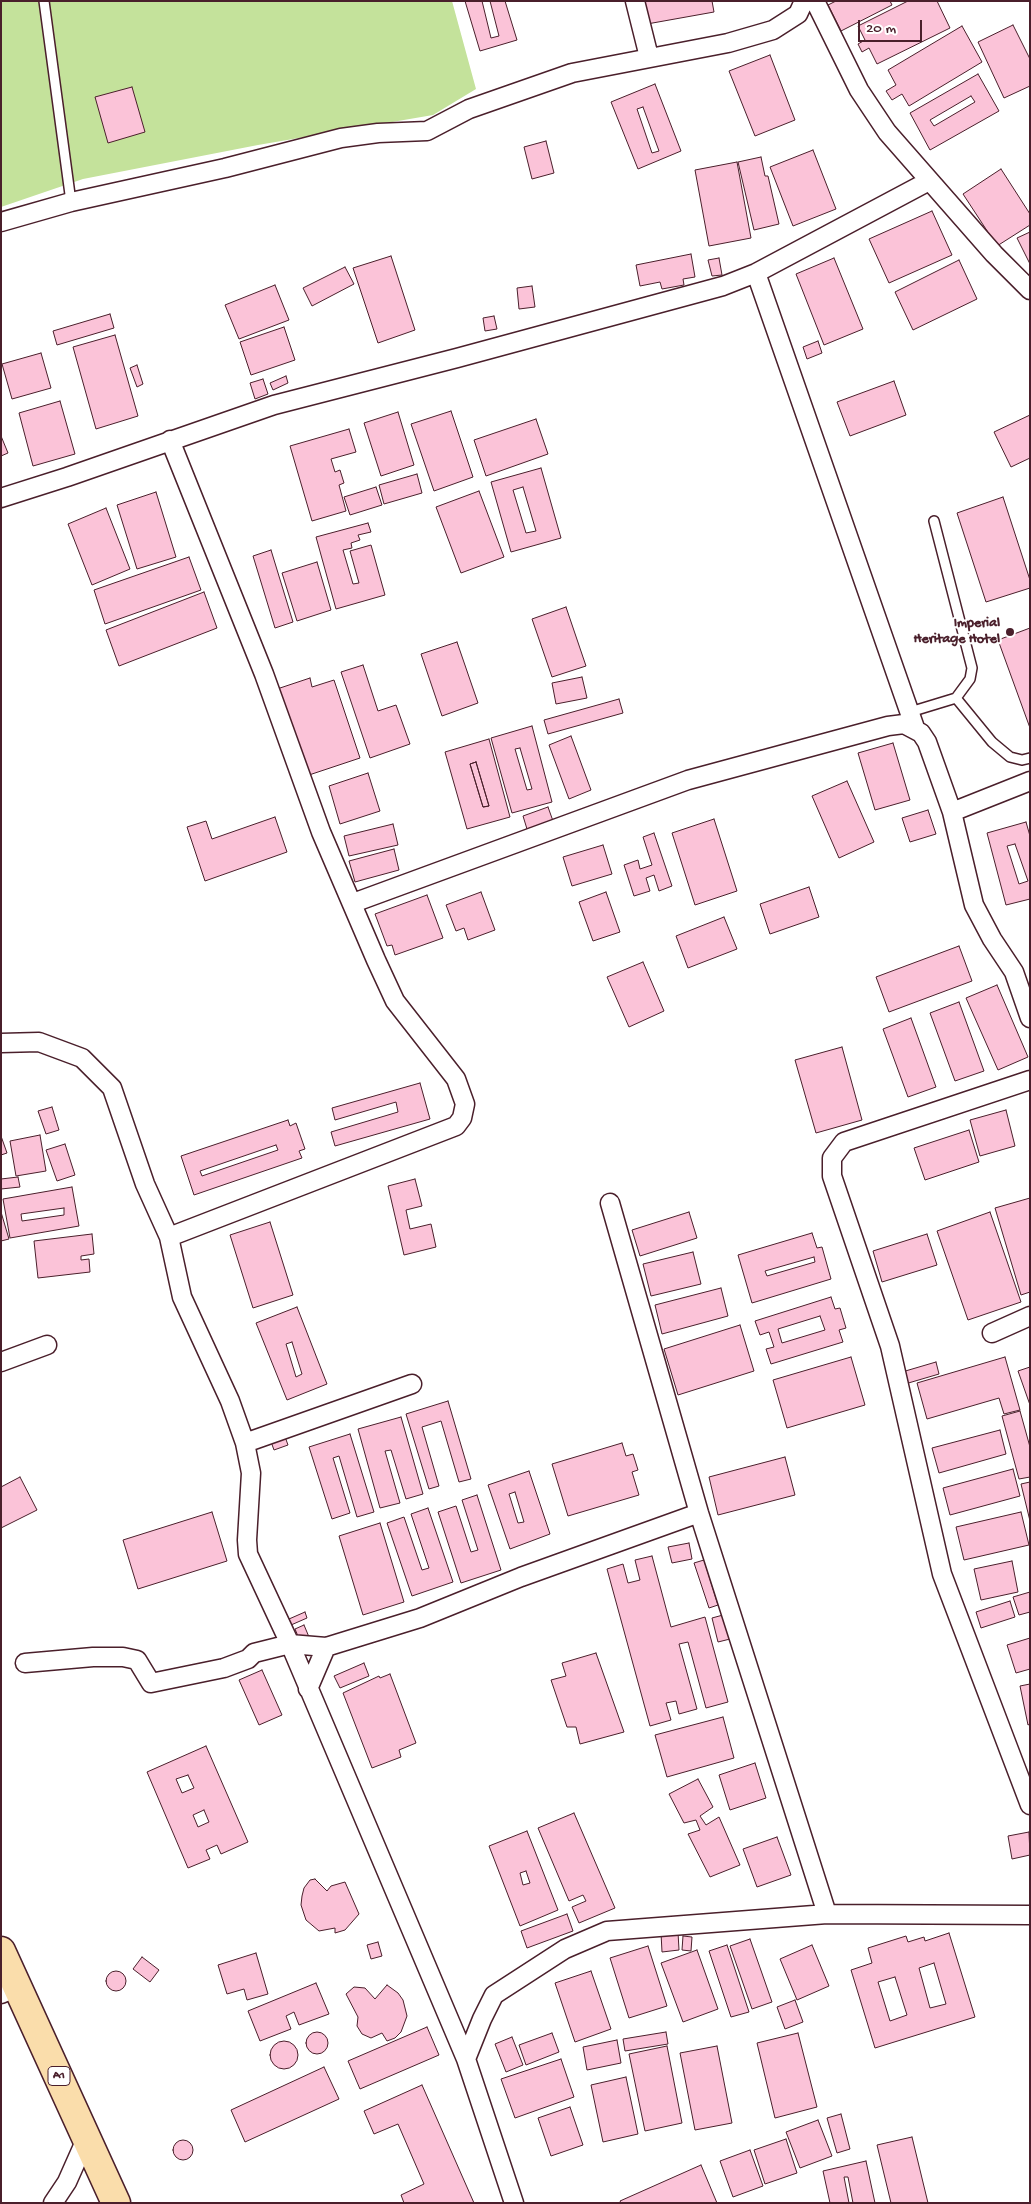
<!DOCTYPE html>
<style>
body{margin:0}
#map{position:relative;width:1031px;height:2204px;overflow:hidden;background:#fff;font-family:"Gochi Hand",sans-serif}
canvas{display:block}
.frame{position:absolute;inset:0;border:2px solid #4a1f2b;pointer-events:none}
.scale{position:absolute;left:858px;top:20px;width:64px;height:22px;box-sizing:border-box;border:2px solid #4a1f2b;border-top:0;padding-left:6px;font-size:15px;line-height:18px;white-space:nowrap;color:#4a1f2b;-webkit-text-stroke:4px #fff;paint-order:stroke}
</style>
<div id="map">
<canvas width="1031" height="2204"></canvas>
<div class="frame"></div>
<div class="scale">20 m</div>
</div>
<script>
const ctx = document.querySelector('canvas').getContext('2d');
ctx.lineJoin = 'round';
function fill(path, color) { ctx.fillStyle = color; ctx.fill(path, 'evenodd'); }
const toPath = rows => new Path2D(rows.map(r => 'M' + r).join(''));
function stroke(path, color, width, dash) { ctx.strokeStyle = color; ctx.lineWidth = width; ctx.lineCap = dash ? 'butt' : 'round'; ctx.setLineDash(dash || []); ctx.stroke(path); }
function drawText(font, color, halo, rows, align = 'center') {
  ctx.font = font + ' "Gochi Hand",sans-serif'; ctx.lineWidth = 4; ctx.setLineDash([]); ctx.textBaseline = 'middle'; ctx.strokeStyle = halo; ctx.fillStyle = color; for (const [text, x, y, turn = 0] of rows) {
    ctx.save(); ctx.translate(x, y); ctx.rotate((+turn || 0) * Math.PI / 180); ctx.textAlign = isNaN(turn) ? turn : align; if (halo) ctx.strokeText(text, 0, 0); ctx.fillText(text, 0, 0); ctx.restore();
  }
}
fill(toPath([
 [1,1,452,1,476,89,433,115,258,145,83,179,1,207]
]), '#c4e29b');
const building = toPath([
 [465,1,482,1,491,38,499,36,490,1,505,1,517,40,480,51,465,1],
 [643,1,712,1,714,12,647,24,643,1],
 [836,1,890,1,892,5,841,31,828,5,836,1],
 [908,1,937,1,950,28,877,64,869,48,862,52,858,44,865,40,858,26,908,1],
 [1013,25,1030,59,1030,86,1004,98,978,42,1013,25],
 [962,26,982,62,909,106,902,94,892,100,886,91,896,85,888,70,962,26],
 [770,55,795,120,755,136,729,71,770,55],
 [978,74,999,111,930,150,910,113,978,74],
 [971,96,975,102,934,126,930,120,971,96],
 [655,84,681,151,638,169,611,102,655,84],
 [643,107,659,151,652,153,637,109,643,107],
 [132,87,145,132,108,143,95,97,132,87],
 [546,141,554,173,532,179,524,147,546,141],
 [813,150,836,209,793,226,770,167,813,150],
 [761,157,765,176,768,176,779,224,754,230,738,162,761,157],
 [737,162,751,238,709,246,695,170,737,162],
 [1001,169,1030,214,1030,225,997,246,963,194,1001,169],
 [932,211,952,255,889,283,869,239,932,211],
 [1030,232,1030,264,1017,238,1030,232],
 [691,254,695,277,683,279,684,285,662,289,660,282,640,286,636,265,691,254],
 [391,256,415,330,378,343,353,268,391,256],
 [719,258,722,275,712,276,708,260,719,258],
 [834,258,863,329,824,345,796,274,834,258],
 [959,260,977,299,913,330,895,292,959,260],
 [345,267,354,284,312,306,303,288,345,267],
 [275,285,289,320,239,339,225,305,275,285],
 [532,286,535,307,519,309,517,288,532,286],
 [110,314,114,328,57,345,53,331,110,314],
 [494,316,497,329,485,331,483,318,494,316],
 [284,327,295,360,251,375,240,342,284,327],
 [115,335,138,416,96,429,73,347,115,335],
 [818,341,822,353,807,359,803,347,818,341],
 [41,353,51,388,12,399,2,364,41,353],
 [137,365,143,384,137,387,130,368,137,365],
 [286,376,288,383,273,390,270,383,286,376],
 [263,379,268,394,255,399,250,383,263,379],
 [894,381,906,415,850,436,837,402,894,381],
 [60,401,75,454,33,466,19,413,60,401],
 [451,411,473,477,434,491,411,424,451,411],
 [398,412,414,465,381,476,364,423,398,412],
 [1030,415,1030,458,1011,467,994,432,1030,415],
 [536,419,548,454,486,476,474,440,536,419],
 [349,429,356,452,331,459,335,472,340,470,344,483,339,485,346,511,312,521,290,446,349,429],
 [1,436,8,453,1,456,1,436],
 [541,468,561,538,511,552,491,482,541,468],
 [523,487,536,531,526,533,513,490,523,487],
 [417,474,422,493,384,504,379,485,417,474],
 [376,487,382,505,350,515,344,497,376,487],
 [479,491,504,557,461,573,436,507,479,491],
 [156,492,176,557,137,569,117,505,156,492],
 [1003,497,1030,580,1030,588,986,602,957,513,1003,497],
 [106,508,130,569,92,585,68,524,106,508],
 [368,523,371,532,358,535,360,540,351,543,352,548,343,550,353,584,359,583,350,551,371,545,385,595,336,609,316,537,368,523],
 [271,550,293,622,275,628,253,556,271,550],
 [189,557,201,590,105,624,94,590,189,557],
 [317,562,331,610,297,621,282,573,317,562],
 [204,592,217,628,119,666,106,630,204,592],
 [566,607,586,666,552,677,532,619,566,607],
 [1030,628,1030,728,998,640,1030,628],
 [457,642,478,703,442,716,421,654,457,642],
 [363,665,378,711,396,705,410,744,370,758,341,672,363,665],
 [582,677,587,698,556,704,552,683,582,677],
 [310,678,312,687,334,680,360,758,306,776,277,689,310,678],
 [619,699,623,713,548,734,544,720,619,699],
 [532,726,552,802,512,813,491,738,532,726],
 [520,748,532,789,527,790,515,749,520,748],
 [571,736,591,790,569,799,549,745,571,736],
 [489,739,510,817,467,829,445,752,489,739],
 [476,762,489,806,483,807,470,764,476,762],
 [893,743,910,800,875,810,858,753,893,743],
 [476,762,489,806,483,807,470,764,476,762],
 [368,773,380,811,340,824,329,786,368,773],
 [847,781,874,842,839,858,812,796,847,781],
 [548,807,553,821,527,829,523,816,548,807],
 [928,810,936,834,910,842,902,818,928,810],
 [275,817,287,852,205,881,187,827,206,821,212,839,275,817],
 [714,819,737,891,695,905,672,833,714,819],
 [1026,822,1030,836,1030,899,1006,905,987,833,1026,822],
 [1015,844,1028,881,1019,884,1007,846,1015,844],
 [393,824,398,845,349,856,344,836,393,824],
 [654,833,672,886,659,891,654,875,646,878,650,891,634,896,624,865,638,860,640,869,652,865,643,837,654,833],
 [603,845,612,874,572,886,563,857,603,845],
 [394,849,399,870,355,882,349,861,394,849],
 [809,887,819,917,770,934,760,904,809,887],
 [481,892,495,930,468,940,464,928,456,931,446,905,481,892],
 [606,892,620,932,593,941,579,902,606,892],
 [427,895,443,938,395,955,392,945,387,946,375,914,427,895],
 [724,917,737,949,688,968,676,936,724,917],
 [959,946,972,981,889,1012,876,977,959,946],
 [643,962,664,1011,629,1027,607,977,643,962],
 [997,985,1028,1057,998,1070,966,998,997,985],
 [959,1002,984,1071,955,1081,930,1013,959,1002],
 [911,1018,936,1087,908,1097,883,1029,911,1018],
 [842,1047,862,1120,816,1133,795,1060,842,1047],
 [420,1083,430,1119,335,1146,331,1132,398,1112,396,1102,335,1120,332,1108,420,1083],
 [52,1107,59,1130,46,1134,38,1111,52,1107],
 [1006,1110,1015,1146,980,1156,970,1120,1006,1110],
 [288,1120,290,1126,296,1123,305,1149,299,1151,302,1158,194,1195,181,1156,288,1120],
 [276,1145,278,1150,202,1176,200,1171,276,1145],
 [969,1130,979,1162,925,1180,914,1148,969,1130],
 [40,1135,46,1171,16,1176,10,1141,40,1135],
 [1,1136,7,1153,1,1155,1,1136],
 [65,1144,75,1175,57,1181,46,1150,65,1144],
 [18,1177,20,1187,1,1189,1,1179,18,1177],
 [415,1179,422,1206,406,1210,410,1229,431,1224,436,1247,404,1255,388,1186,415,1179],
 [72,1187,79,1226,10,1238,3,1199,72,1187],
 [64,1208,64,1215,22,1221,21,1214,64,1208],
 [1030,1198,1030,1292,1021,1295,995,1208,1030,1198],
 [1,1212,9,1239,1,1241,1,1212],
 [689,1212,697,1238,640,1256,632,1230,689,1212],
 [990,1212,1021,1302,968,1320,937,1231,990,1212],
 [270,1222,293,1295,253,1308,230,1235,270,1222],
 [812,1233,817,1248,822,1247,831,1279,752,1303,738,1255,812,1233],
 [814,1257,815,1262,767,1276,765,1271,814,1257],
 [92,1234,94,1254,81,1256,81,1260,89,1259,90,1272,38,1278,34,1241,92,1234],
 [927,1234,937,1265,882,1282,873,1251,927,1234],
 [693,1252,701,1284,651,1296,643,1264,693,1252],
 [721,1288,728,1316,662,1334,655,1305,721,1288],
 [831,1297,835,1309,840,1308,846,1328,839,1330,843,1342,771,1364,766,1349,774,1347,769,1332,760,1335,755,1321,831,1297],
 [820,1316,825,1330,782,1343,778,1329,820,1316],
 [297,1307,327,1384,287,1400,256,1323,297,1307],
 [292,1342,302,1374,296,1377,286,1344,292,1342],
 [740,1325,754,1371,678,1395,664,1349,740,1325],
 [851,1357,865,1405,787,1428,773,1380,851,1357],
 [1005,1357,1020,1410,1004,1414,999,1398,927,1419,917,1383,1005,1357],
 [936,1362,939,1374,905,1384,902,1372,936,1362],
 [1030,1367,1030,1405,1018,1371,1030,1367],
 [448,1401,471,1479,459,1482,441,1421,422,1427,439,1486,429,1489,406,1414,448,1401],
 [1020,1411,1030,1447,1030,1477,1019,1479,1002,1416,1020,1411],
 [401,1417,423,1494,406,1499,391,1450,385,1451,400,1503,380,1508,358,1429,401,1417],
 [1000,1430,1006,1454,939,1473,932,1448,1000,1430],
 [284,1434,288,1445,274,1450,270,1439,284,1434],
 [350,1434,374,1512,357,1517,339,1456,333,1458,350,1513,332,1519,309,1447,350,1434],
 [622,1443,626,1456,633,1454,638,1470,632,1472,639,1495,568,1516,552,1464,622,1443],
 [785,1457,795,1495,718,1515,709,1477,785,1457],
 [1013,1469,1020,1496,950,1515,943,1488,1013,1469],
 [529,1471,550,1534,510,1549,488,1485,529,1471],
 [515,1492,524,1522,518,1523,509,1494,515,1492],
 [20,1477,37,1510,1,1528,1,1487,20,1477],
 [1030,1482,1030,1521,1021,1484,1030,1482],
 [477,1495,501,1570,461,1583,438,1512,456,1506,471,1552,478,1550,462,1500,477,1495],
 [428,1508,453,1582,412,1596,387,1523,404,1517,422,1570,429,1568,411,1514,428,1508],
 [212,1512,227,1561,138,1589,123,1540,212,1512],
 [1021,1512,1029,1545,964,1560,956,1527,1021,1512],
 [380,1523,404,1602,363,1615,339,1536,380,1523],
 [689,1543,692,1559,672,1563,668,1547,689,1543],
 [652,1556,671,1627,705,1617,728,1702,706,1708,688,1642,679,1644,697,1709,679,1714,676,1701,666,1703,671,1720,650,1726,607,1569,623,1564,628,1583,640,1580,635,1560,652,1556],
 [704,1560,718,1605,709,1608,694,1563,704,1560],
 [1012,1561,1018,1592,981,1600,974,1569,1012,1561],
 [1030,1592,1030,1612,1019,1615,1013,1597,1030,1592],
 [1010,1601,1015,1617,981,1628,976,1612,1010,1601],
 [305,1612,307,1618,291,1625,289,1619,305,1612],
 [723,1615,730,1639,718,1642,712,1618,723,1615],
 [304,1625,309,1637,300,1641,295,1629,304,1625],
 [1030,1638,1030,1669,1016,1673,1007,1645,1030,1638],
 [596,1653,624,1732,580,1744,576,1727,567,1727,551,1680,566,1676,562,1663,596,1653],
 [364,1663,369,1676,340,1688,334,1676,364,1663],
 [262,1670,282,1715,259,1725,239,1680,262,1670],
 [390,1674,416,1743,399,1750,401,1757,372,1768,343,1693,379,1676,380,1678,390,1674],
 [1030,1684,1030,1724,1028,1725,1020,1686,1030,1684],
 [723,1717,734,1758,667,1777,655,1735,723,1717],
 [206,1746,248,1842,221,1854,217,1845,206,1850,210,1859,188,1868,147,1772,206,1746],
 [188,1775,194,1788,182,1793,176,1779,188,1775],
 [204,1810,209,1822,198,1827,193,1815,204,1810],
 [755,1763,766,1798,730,1810,719,1775,755,1763],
 [698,1779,713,1807,700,1816,706,1825,719,1817,740,1865,710,1877,688,1834,700,1830,696,1820,684,1823,669,1794,698,1779],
 [574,1813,615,1908,579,1923,572,1907,586,1901,583,1895,569,1901,538,1828,574,1813],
 [527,1831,558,1910,520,1926,489,1846,527,1831],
 [526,1871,530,1883,523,1885,520,1873,526,1871],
 [1029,1832,1030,1855,1012,1859,1008,1836,1029,1832],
 [777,1837,791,1875,757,1887,743,1849,777,1837],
 [315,1879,327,1891,331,1886,345,1882,359,1914,345,1930,335,1933,335,1928,319,1931,306,1920,301,1905,302,1896,304,1888,310,1880,315,1879],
 [567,1914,573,1931,527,1948,521,1931,567,1914],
 [678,1932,679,1950,662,1952,661,1933,678,1932],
 [949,1933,975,2017,875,2048,851,1970,872,1963,868,1948,906,1936,908,1942,924,1937,925,1941,949,1933],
 [934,1963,946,2004,930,2008,919,1968,934,1963],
 [895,1977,907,2015,890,2021,878,1982,895,1977],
 [683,1936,692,1937,691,1951,682,1950,683,1936],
 [750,1939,772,2002,752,2009,730,1946,750,1939],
 [378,1942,382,1956,371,1959,367,1945,378,1942],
 [727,1945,749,2012,731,2017,709,1951,727,1945],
 [812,1945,829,1986,797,2000,780,1959,812,1945],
 [648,1946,667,2006,629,2018,610,1958,648,1946],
 [697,1950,718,2009,683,2022,661,1963,697,1950],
 [256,1953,268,1994,247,2000,244,1989,227,1994,218,1965,256,1953],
 [142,1957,159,1970,150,1982,133,1969,142,1957],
 [591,1971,611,2029,575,2042,555,1983,591,1971],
 '106 1981a10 10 0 1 1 20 0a10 10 0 1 1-20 0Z',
 [316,1983,329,2014,299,2025,294,2012,286,2016,291,2029,260,2041,248,2011,316,1983],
 [387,1985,398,1993,403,2000,407,2016,401,2032,395,2038,387,2041,382,2033,371,2038,362,2034,357,2026,358,2017,346,1994,354,1987,365,1988,375,1999,387,1985],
 [795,2000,803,2022,785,2029,777,2007,795,2000],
 [427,2027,439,2055,360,2089,348,2061,427,2027],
 '306 2043a11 11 0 1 1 22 0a11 11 0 1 1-22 0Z',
 [666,2032,668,2044,625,2051,623,2039,666,2032],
 [552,2033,559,2052,526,2065,519,2045,552,2033],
 [798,2033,817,2107,775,2118,757,2043,798,2033],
 [512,2037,523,2065,506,2072,495,2044,512,2037],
 [617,2040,621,2063,587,2070,583,2047,617,2040],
 '270 2055a14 14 0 1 1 28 0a14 14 0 1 1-28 0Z',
 [667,2046,682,2123,645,2131,629,2054,667,2046],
 [717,2046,732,2123,695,2130,680,2053,717,2046],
 [561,2059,574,2097,515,2118,501,2079,561,2059],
 [324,2067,339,2099,245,2142,231,2110,324,2067],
 [626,2077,638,2134,603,2142,591,2085,626,2077],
 [422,2085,474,2203,404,2203,401,2195,424,2184,398,2124,374,2134,364,2111,422,2085],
 [570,2107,583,2145,551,2156,538,2118,570,2107],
 [841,2114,850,2149,837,2153,827,2118,841,2114],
 [818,2120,832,2156,800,2168,786,2132,818,2120],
 [912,2137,928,2203,891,2203,877,2145,912,2137],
 [786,2139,797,2173,765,2184,754,2150,786,2139],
 '173 2150a10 10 0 1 1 20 0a10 10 0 1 1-20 0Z',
 [750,2150,763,2186,733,2197,720,2161,750,2150],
 [866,2161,875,2203,853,2203,848,2177,844,2177,849,2203,830,2203,823,2171,866,2161],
 [701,2165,717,2203,621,2203,620,2201,701,2165]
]);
fill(building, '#fbc3d8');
stroke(building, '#4a1f2b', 1);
const service = toPath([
 [44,1,71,202],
 [956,698,992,742,1010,757,1022,760,1030,758],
 [910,712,956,698,970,679,972,668,934,521]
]);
const minor = toPath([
 [635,1,649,57],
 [815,1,859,90,887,132,994,254,1030,290],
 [1,222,71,202,225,168,341,138,378,133,427,131,469,109,572,73,728,43,773,30,798,14,804,1],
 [756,273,915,728],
 [1,498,67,477,274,405,457,358,723,286,756,273,929,181],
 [952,812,1030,781],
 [353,903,688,780,888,726,904,724,921,733,927,742,952,812,974,905,992,939,1014,972,1030,1018],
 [1,1043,39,1042,82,1058,112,1088,145,1184,169,1237,182,1297,230,1401,245,1443,251,1473,247,1540,248,1554,290,1644,466,2059,514,2203],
 [1030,1080,844,1142,832,1158,832,1176,890,1346,942,1574,1030,1805],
 [610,1203,699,1513,827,1914],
 [169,1237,456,1126,462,1118,465,1104,456,1079,395,1001,376,960,321,832,264,674,170,440],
 [992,1333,1030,1316],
 [1,1362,47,1345],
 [245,1443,412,1384],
 [25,1663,93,1657,123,1657,137,1660,151,1683,224,1668,248,1659,254,1653,290,1644,326,1647,420,1618,521,1577,699,1513],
 [308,1689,326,1647],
 [1,1994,18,1987],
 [466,2059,482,2019,494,1995,565,1949,607,1931,827,1914,1030,1915],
 [53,2203,67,2182,87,2137]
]);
const trunk = toPath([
 [1,1951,116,2203]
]);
stroke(service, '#4a1f2b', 12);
stroke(minor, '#4a1f2b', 21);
stroke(trunk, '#4a1f2b', 31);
stroke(service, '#fff', 9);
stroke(minor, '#fff', 18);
stroke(trunk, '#faddab', 28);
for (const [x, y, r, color] of [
 [1010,632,5,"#4a1f2b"]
]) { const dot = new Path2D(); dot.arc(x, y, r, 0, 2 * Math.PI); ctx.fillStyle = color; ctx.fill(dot); stroke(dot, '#fff', 2); }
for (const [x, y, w] of [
 [59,2076,22]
]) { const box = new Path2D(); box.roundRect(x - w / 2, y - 9.5, w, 19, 4); ctx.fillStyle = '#fff'; ctx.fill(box); stroke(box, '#4a1f2b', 1); }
drawText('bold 12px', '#4a1f2b', null, [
 ["A1",59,2076]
]);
drawText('bold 14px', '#4a1f2b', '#fff', [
 ["Imperial",1000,624],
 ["Heritage Hotel",1000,640]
], 'right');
</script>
